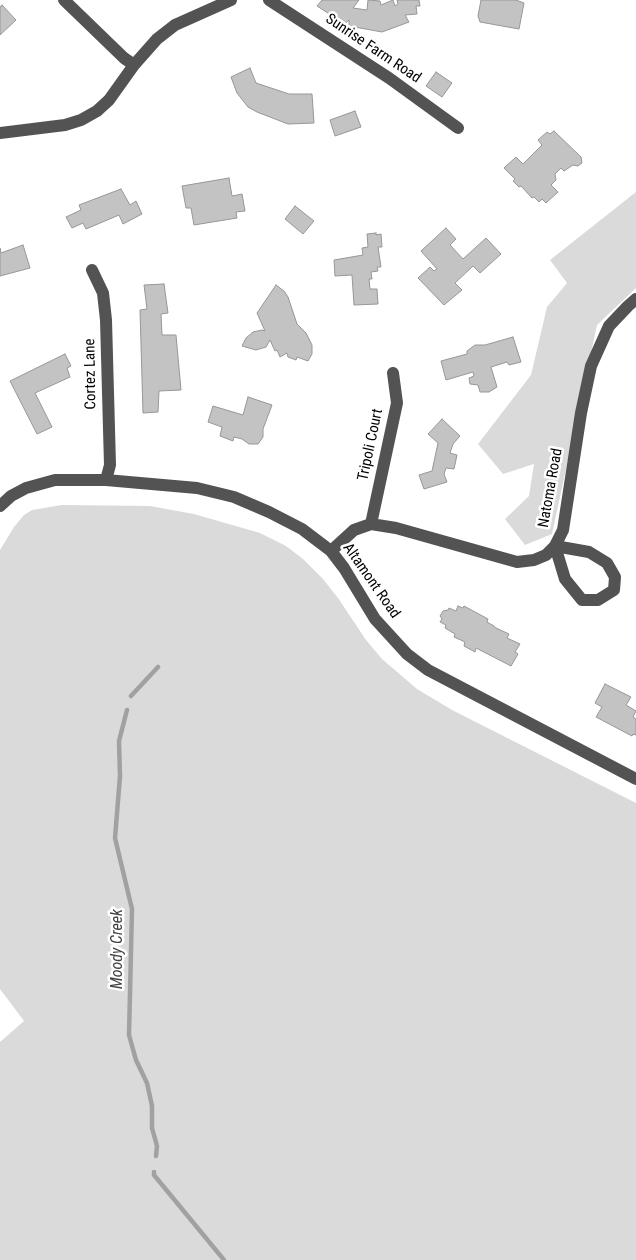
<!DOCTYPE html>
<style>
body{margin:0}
canvas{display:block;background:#fff}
</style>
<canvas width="636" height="1260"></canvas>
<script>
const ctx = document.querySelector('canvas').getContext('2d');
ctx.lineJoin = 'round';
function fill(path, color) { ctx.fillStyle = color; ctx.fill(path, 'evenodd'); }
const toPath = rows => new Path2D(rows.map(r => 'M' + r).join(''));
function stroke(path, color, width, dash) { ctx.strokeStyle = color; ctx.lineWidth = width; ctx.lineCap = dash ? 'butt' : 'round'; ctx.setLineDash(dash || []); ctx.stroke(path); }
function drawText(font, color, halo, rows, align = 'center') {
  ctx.font = font + ' "Roboto Condensed",sans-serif'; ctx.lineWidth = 5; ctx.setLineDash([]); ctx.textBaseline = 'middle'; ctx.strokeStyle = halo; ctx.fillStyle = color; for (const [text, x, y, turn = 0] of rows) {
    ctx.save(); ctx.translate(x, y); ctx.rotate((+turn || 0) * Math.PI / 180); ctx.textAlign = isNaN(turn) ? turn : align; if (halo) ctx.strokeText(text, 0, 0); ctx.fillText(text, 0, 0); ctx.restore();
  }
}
fill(toPath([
 [636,192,636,288,597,325,552,534,525,545,505,519,529,496,534,464,503,474,478,444,531,375,547,307,567,283,550,260],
 [62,505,150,506,194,514,260,533,286,546,303,559,323,579,338,598,366,640,382,659,417,689,452,710,636,803,636,1260,0,1260,0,1042,24,1021,0,989,0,550,14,527,24,515,32,510]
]), '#dadada');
stroke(toPath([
 [131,696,158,667],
 [127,710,119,741,120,776,115,838,132,909,129,1035,136,1060,147,1083,152,1106,152,1128,157,1146,156,1156],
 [154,1172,154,1175,224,1260]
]), '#a1a1a1', 4.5);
const building = toPath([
 [322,0,359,0,353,8,367,10,368,0,380,1,381,5,393,0,395,6,398,4,397,0,419,0,420,6,416,6,417,14,405,15,409,22,382,32,349,26,349,20,345,24,317,6,322,0],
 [481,0,516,0,524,3,519,29,480,22,478,16,481,0],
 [2,5,16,20,0,35,0,6,1,7,2,5],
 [250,68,256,83,289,94,312,94,314,123,288,124,257,112,248,107,237,93,231,77,250,68],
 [436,72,452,83,442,97,426,86,436,72],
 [355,111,361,127,335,136,330,120,355,111],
 [554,131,581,157,582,163,578,166,573,165,564,171,561,168,555,174,556,180,551,185,558,192,546,203,542,199,539,202,534,197,532,198,521,186,519,187,513,181,515,179,504,168,516,157,523,164,542,145,538,140,547,132,550,134,554,131],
 [229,178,232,196,242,194,245,211,236,212,237,218,194,225,191,208,186,208,182,186,229,178],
 [121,189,130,205,136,201,142,214,123,224,119,215,86,229,83,223,72,228,66,217,81,210,79,205,121,189],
 [295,206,314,221,303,234,285,219,295,206],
 [446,228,456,239,450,245,463,259,486,238,501,254,480,273,473,266,455,283,462,290,444,305,418,278,430,267,434,271,437,269,421,251,446,228],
 [376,233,376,235,381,234,382,247,378,247,381,267,377,267,378,271,371,272,372,279,369,279,370,289,377,289,378,304,354,305,352,275,335,276,334,260,363,255,362,248,368,247,367,234,376,233],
 [23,245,30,268,0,276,0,248,1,253,23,245],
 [164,284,168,313,161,314,162,335,176,335,181,390,159,391,158,412,143,413,140,310,147,309,144,285,164,284],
 [276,285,284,291,288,297,297,324,306,333,312,345,312,354,308,361,297,357,296,360,288,357,287,353,280,357,277,350,275,351,270,340,266,347,256,350,242,346,246,338,253,332,262,330,265,331,257,313,276,285],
 [513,337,521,362,509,365,507,362,491,367,497,387,489,392,480,392,478,385,470,384,469,378,474,376,473,372,446,380,441,361,467,354,467,351,475,345,485,345,513,337],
 [65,354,71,366,67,368,70,377,35,393,52,427,37,434,10,381,65,354],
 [248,397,272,405,263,429,263,437,258,444,249,444,242,439,234,437,233,441,220,436,222,427,208,422,213,406,243,415,248,397],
 [442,419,460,436,453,444,450,453,457,455,454,469,446,468,444,474,447,482,424,489,419,475,432,471,438,443,428,434,442,419],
 [458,606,463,608,464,606,488,619,487,622,494,626,494,627,509,634,507,638,520,644,515,652,518,654,511,666,476,648,475,652,464,646,465,642,454,637,455,634,445,628,446,625,440,622,442,619,440,616,443,611,448,610,449,608,456,611,458,606],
 [605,684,631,697,626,705,636,711,633,717,636,719,636,735,633,734,632,736,596,717,602,707,595,703,605,684]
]);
fill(building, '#c3c3c3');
stroke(building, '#979797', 1);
stroke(toPath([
 [64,0,124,58,134,65],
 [269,0,389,78,458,128],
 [0,133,65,125,81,120,97,111,109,100,134,65,157,39,175,25,231,0],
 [92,270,103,293,106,320,110,465,106,480],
 [0,506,11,496,26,488,55,480,106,480,197,488,234,497,269,512,302,529,331,551,344,568,375,619,407,654,428,670,636,779],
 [371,524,397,403,393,373],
 [555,546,589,552,607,563,615,577,614,590,598,600,582,600,565,579,555,546],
 [331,551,354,530,371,524,396,528,517,562,534,560,546,555,555,546,563,530,581,413,591,366,609,326,628,306,636,299]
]), '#535353', 12);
drawText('15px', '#000', '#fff', [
 ["Sunrise Farm Road",373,49,34],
 ["Cortez Lane",91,374,-91],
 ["Tripoli Court",371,445,-78],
 ["Natoma Road",551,488,-80],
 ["Altamont Road",371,581,55]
]);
drawText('italic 16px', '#424242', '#fff', [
 ["Moody Creek",118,949,-90]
]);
</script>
